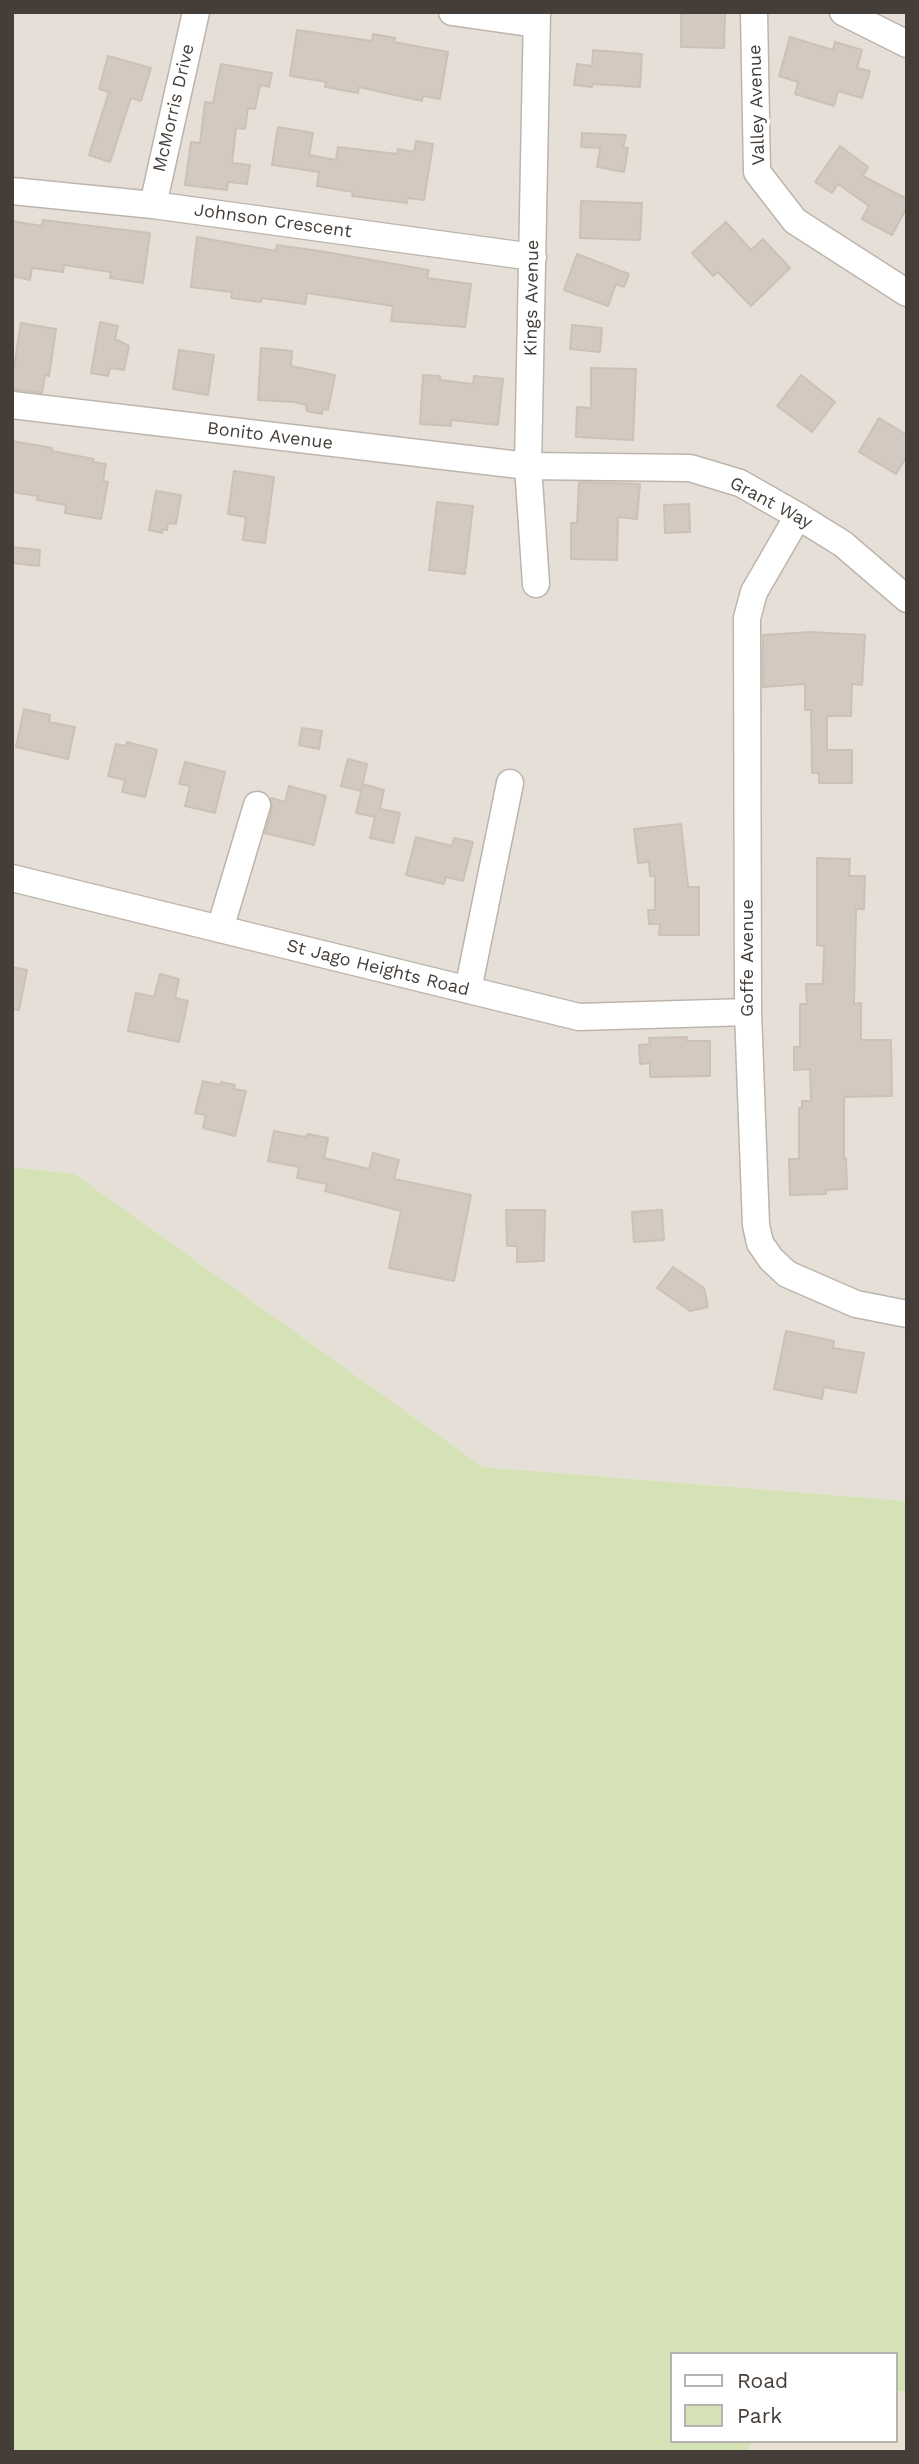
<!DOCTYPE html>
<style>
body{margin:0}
#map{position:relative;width:919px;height:2464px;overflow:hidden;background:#f2eee9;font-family:"Work Sans",sans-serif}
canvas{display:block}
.frame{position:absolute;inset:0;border:14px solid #453e38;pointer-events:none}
.legend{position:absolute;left:670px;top:2352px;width:228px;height:91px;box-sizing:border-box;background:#fff;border:2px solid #b5b2af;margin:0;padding:9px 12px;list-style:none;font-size:21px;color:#453e38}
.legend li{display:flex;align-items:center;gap:14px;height:35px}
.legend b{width:35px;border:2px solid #b5b2af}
</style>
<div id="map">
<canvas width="919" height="2464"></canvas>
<div class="frame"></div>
<ul class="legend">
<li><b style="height:9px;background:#fff"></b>Road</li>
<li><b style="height:19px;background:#d4e2b6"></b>Park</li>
</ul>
</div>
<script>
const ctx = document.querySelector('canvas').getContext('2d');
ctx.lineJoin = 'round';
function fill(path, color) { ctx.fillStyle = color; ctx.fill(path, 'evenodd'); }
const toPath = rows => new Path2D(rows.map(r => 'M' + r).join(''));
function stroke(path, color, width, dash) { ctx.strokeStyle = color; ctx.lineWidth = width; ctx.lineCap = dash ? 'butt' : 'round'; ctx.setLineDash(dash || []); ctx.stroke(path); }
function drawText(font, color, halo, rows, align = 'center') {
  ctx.font = font + ' "Work Sans",sans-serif'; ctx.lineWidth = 7; ctx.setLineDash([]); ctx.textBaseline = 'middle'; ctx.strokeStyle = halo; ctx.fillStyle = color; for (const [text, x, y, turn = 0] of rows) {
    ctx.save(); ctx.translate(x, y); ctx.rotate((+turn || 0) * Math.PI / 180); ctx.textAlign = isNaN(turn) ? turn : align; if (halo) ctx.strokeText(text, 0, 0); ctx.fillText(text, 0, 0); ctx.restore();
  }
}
fill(toPath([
 [12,12,907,12,907,1501,483,1467,75,1174,12,1167]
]), '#e6dfd8');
fill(toPath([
 [907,2390,907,2452,745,2452,753,2441,896,2441,896,2392]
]), '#eae1d4');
fill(toPath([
 [12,1167,75,1174,483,1467,907,1501,907,2390,896,2392,896,2354,672,2354,672,2441,753,2441,745,2452,12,2452]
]), '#d4e2b6');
const building = toPath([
 [681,12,725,12,724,48,681,47,681,12],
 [297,30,372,41,373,34,395,38,394,42,448,52,440,99,423,96,422,101,359,87,358,93,325,87,326,82,290,76,297,30],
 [790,37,833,50,835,42,862,50,857,68,870,71,862,98,838,91,834,106,795,94,798,82,779,76,790,37],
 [593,50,642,54,640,87,593,84,592,87,574,85,577,64,592,66,593,50],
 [108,56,151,68,141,101,131,98,110,162,89,155,109,92,99,89,108,56],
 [221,64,272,73,269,87,260,85,255,109,248,108,245,129,236,128,232,163,250,165,247,184,228,182,227,190,185,185,191,142,200,143,205,102,213,103,221,64],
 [278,127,313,133,309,155,336,160,338,147,397,154,398,149,414,152,416,141,433,144,424,200,408,198,407,203,352,196,353,192,317,186,319,172,272,165,278,127],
 [582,133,626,135,623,147,628,148,624,172,597,167,600,148,581,147,582,133],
 [840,146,868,167,863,176,907,199,907,207,892,235,862,219,869,206,838,184,832,193,815,182,840,146],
 [581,201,642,203,640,240,580,238,581,201],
 [43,220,150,233,143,283,110,278,111,272,64,265,63,272,32,268,30,280,12,276,12,221,42,226,43,220],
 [726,222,751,250,763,239,790,268,751,306,718,272,713,276,692,253,726,222],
 [197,237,276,251,277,245,326,252,429,270,427,278,471,284,465,327,391,321,393,306,307,293,305,304,262,298,261,302,231,298,232,292,191,287,197,237],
 [577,254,629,274,624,287,616,284,608,306,564,290,577,254],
 [100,322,118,326,115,339,129,346,124,370,110,368,108,376,91,373,100,322],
 [21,323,56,329,49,376,45,375,42,393,12,389,12,367,14,367,21,323],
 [572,325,602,328,600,352,570,349,572,325],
 [261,348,292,351,291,366,335,375,328,410,323,409,322,414,307,411,306,405,294,402,258,400,261,348],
 [179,350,214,355,208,395,173,389,179,350],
 [591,368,636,369,633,440,576,437,577,407,591,408,591,368],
 [423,375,440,376,440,380,473,384,474,376,503,379,498,425,451,420,451,426,420,424,423,375],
 [801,375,835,402,812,432,777,406,801,375],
 [879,418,907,435,907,456,896,474,859,452,879,418],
 [12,441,52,448,52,451,94,459,93,462,106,464,103,481,108,482,101,519,65,513,66,505,37,500,38,496,12,492,12,441],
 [234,471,274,477,265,543,243,540,246,517,228,514,234,471],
 [579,482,640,484,637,519,618,517,617,560,571,559,571,523,577,523,579,482],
 [156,491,181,495,176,524,168,523,167,530,163,529,162,533,149,530,156,491],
 [437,502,473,506,465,574,429,570,437,502],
 [689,504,690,532,665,533,664,505,689,504],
 [12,547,40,550,39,566,12,563,12,547],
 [811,632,865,635,862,685,852,684,851,716,827,716,827,750,852,750,852,783,819,783,819,773,812,773,811,710,805,710,805,684,763,687,763,635,811,632],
 [24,709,50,715,49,722,75,727,68,759,16,747,24,709],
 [302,728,322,731,319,749,299,745,302,728],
 [127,742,157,750,145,797,122,792,125,780,108,776,116,744,126,746,127,742],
 [348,759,367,764,361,791,341,786,348,759],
 [185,762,225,772,215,813,185,806,190,786,179,784,185,762],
 [363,784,384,790,380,809,400,813,393,843,370,838,375,817,356,813,363,784],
 [289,786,326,796,314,845,265,833,272,809,271,798,285,802,289,786],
 [681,824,688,887,699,887,699,935,659,935,660,924,649,924,648,910,655,910,655,876,650,876,649,862,638,863,634,829,681,824],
 [416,837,452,846,454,838,473,842,463,881,446,877,444,884,406,875,416,837],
 [817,858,850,859,849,876,865,876,864,909,856,909,854,1004,861,1003,861,1040,891,1040,892,1096,844,1097,844,1158,846,1158,847,1189,826,1190,826,1194,790,1195,789,1159,799,1159,799,1108,802,1108,802,1101,811,1101,810,1069,794,1070,794,1047,800,1047,800,1004,807,1004,806,984,823,984,824,946,817,945,817,858],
 [12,967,27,970,19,1010,12,1009,12,967],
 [160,974,179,979,175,998,188,1001,179,1042,128,1031,136,993,154,997,160,974],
 [687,1037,687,1041,710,1041,710,1076,650,1077,650,1063,640,1064,639,1045,650,1044,649,1038,687,1037],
 [203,1081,221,1085,221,1082,235,1085,234,1089,246,1091,235,1136,203,1128,206,1115,195,1113,203,1081],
 [274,1131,305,1137,308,1134,328,1138,324,1158,369,1169,373,1153,399,1160,394,1179,471,1195,454,1281,389,1268,401,1211,325,1191,327,1184,297,1178,299,1167,268,1161,274,1131],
 [506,1210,545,1210,544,1261,517,1262,517,1246,507,1246,506,1210],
 [662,1210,664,1240,634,1242,632,1212,662,1210],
 [673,1267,704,1288,708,1307,690,1311,657,1288,673,1267],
 [786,1331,834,1341,833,1348,864,1353,856,1393,824,1387,822,1399,774,1389,786,1331]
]);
fill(building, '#d3c9c0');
stroke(building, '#cdc0b4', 2);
const minor = toPath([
 [452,12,536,24],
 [754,12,757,172,795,221,907,293],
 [843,12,907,44],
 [12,191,153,205,533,257],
 [153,205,196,12],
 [12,405,528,466,690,468,740,483,798,516,843,544,907,599],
 [798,516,754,592,747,618,748,1012,756,1225,760,1243,771,1259,787,1274,856,1304,907,1314],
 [536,584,528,466,537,12],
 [12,878,579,1017,748,1012],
 [220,929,257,805],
 [468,990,510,783]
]);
stroke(minor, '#bdb5ac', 29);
stroke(minor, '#fff', 26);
drawText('18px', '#453e38', '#fff', [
 ["Valley Avenue",757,105,-92],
 ["McMorris Drive",174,108,-77],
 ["Johnson Crescent",273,221,8],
 ["Kings Avenue",532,298,-89],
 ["Bonito Avenue",270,436,7],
 ["Grant Way",771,503,28],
 ["Goffe Avenue",748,958,-90],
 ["St Jago Heights Road",378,968,14]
]);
</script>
